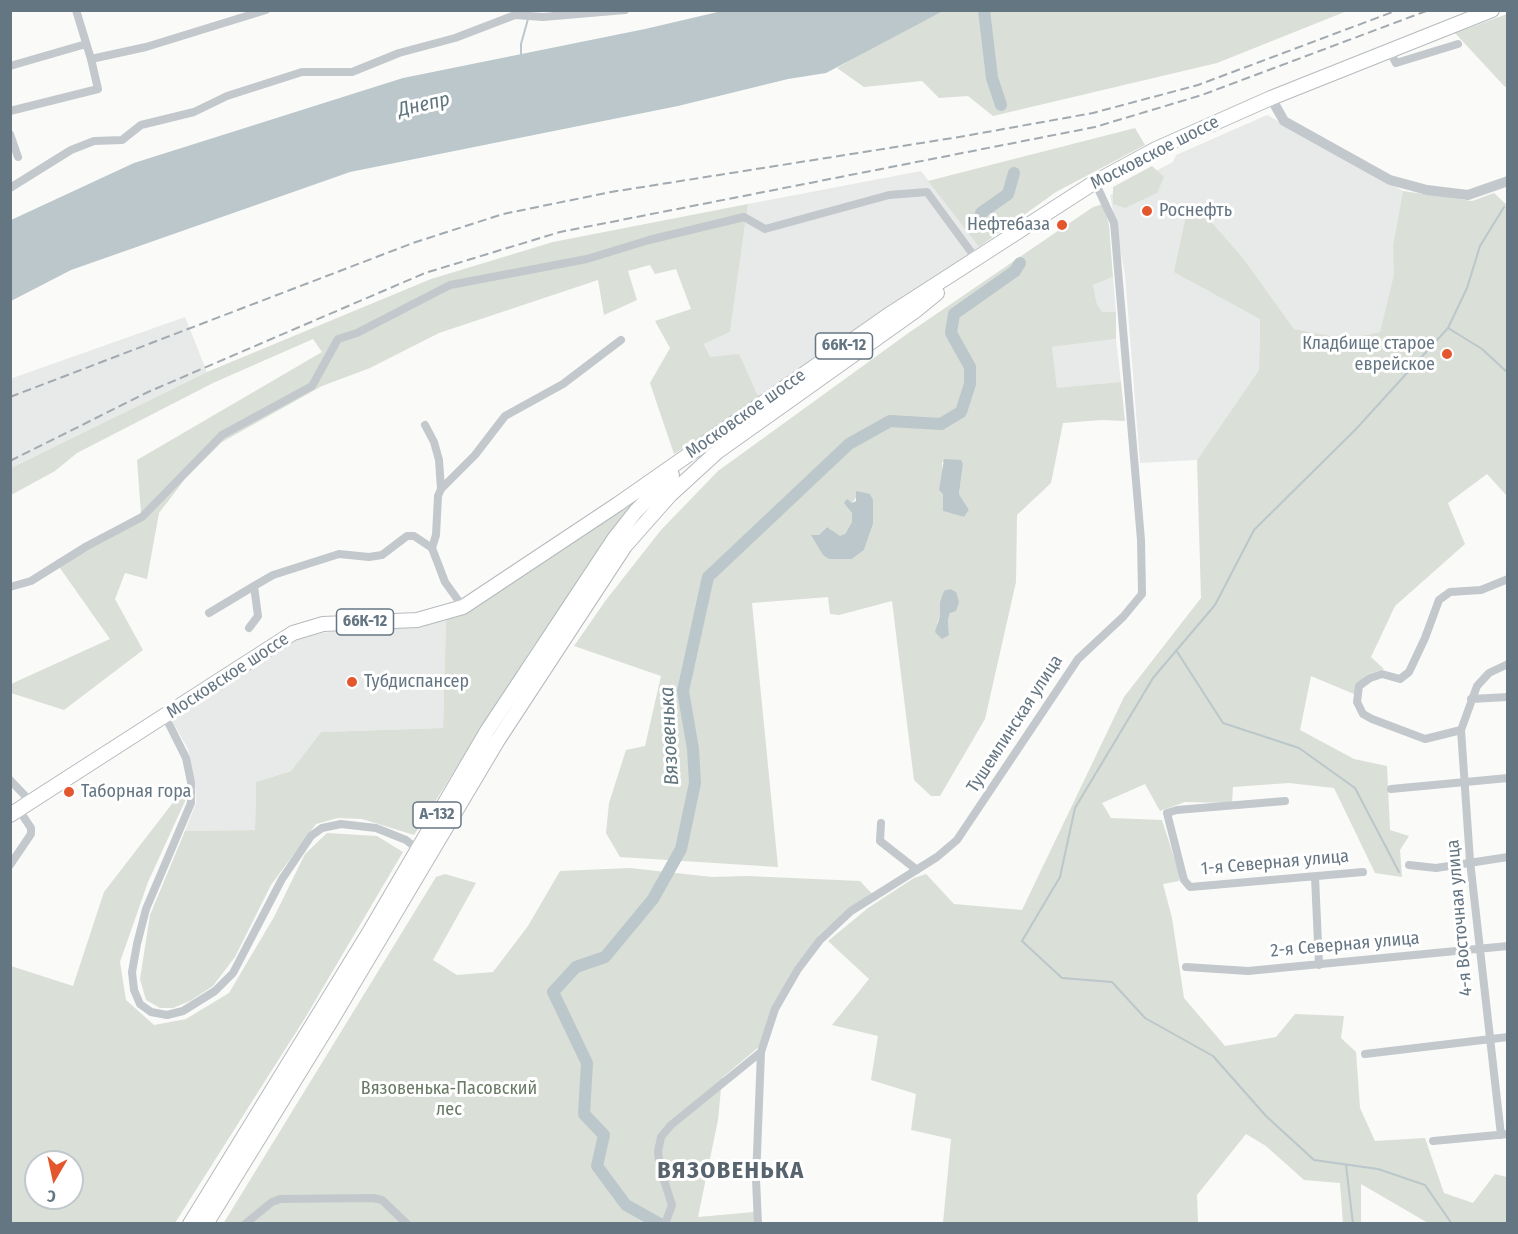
<!DOCTYPE html>
<meta charset="utf-8">
<style>
body{margin:0}
#map{position:relative;width:1518px;height:1234px;overflow:hidden;background:#fafaf8;font-family:"Fira Sans Condensed",sans-serif}
canvas{display:block}
.frame{position:absolute;inset:0;border:12px solid #657683;pointer-events:none}
.north{position:absolute;left:24px;top:1150px;width:60px;height:60px;box-sizing:border-box;background:#fff;border:2px solid #c1c8cd;border-radius:50%;rotate:189deg;font-size:16px;font-weight:700;line-height:24px;text-align:center;color:#657683}
.north::after{content:'';display:block;margin:auto;width:21px;height:27px;background:#e4572e;clip-path:polygon(50% 0,100% 100%,50% 72%,0 100%)}
</style>
<div id="map">
<canvas width="1518" height="1234"></canvas>
<div class="frame"></div>
<div class="north">С</div>
</div>
<script>
const ctx = document.querySelector('canvas').getContext('2d');
ctx.lineJoin = 'round';
function fill(path, color) { ctx.fillStyle = color; ctx.fill(path, 'evenodd'); }
const toPath = rows => new Path2D(rows.map(r => 'M' + r).join(''));
function stroke(path, color, width, dash) { ctx.strokeStyle = color; ctx.lineWidth = width; ctx.lineCap = dash ? 'butt' : 'round'; ctx.setLineDash(dash || []); ctx.stroke(path); }
function drawText(font, color, halo, rows, align = 'center') {
  ctx.font = font + ' "Fira Sans Condensed",sans-serif'; ctx.lineWidth = 6; ctx.setLineDash([]); ctx.textBaseline = 'middle'; ctx.strokeStyle = halo; ctx.fillStyle = color; for (const [text, x, y, turn = 0] of rows) {
    ctx.save(); ctx.translate(x, y); ctx.rotate((+turn || 0) * Math.PI / 180); ctx.textAlign = isNaN(turn) ? turn : align; if (halo) ctx.strokeText(text, 0, 0); ctx.fillText(text, 0, 0); ctx.restore();
  }
}
fill(toPath([
 [1267,115,1403,191,1393,245,1395,275,1380,332,1347,339,1294,329,1243,258,1202,211,1187,211,1260,319,1259,370,1197,460,1140,463,1125,275,1110,195,1173,162,1176,155],
 [921,171,979,247,760,401,710,358,704,344,730,332,748,204],
 [1113,277,1116,312,1102,313,1097,304,1093,285],
 [185,317,207,372,11,468,10,379],
 [1116,339,1121,382,1057,389,1052,347],
 [446,620,443,728,321,732,291,771,256,782,255,830,185,831,196,803,195,783,188,749,171,719,301,636,350,629,404,628]
]), '#e8e9e9');
fill(toPath([
 [943,11,1347,11,1217,63,993,116,968,96,939,98,922,81,864,87,837,68,886,39],
 [1507,14,1508,85,1505,87,1455,33],
 [1135,128,1145,145,1056,192,979,247,928,181],
 [1152,166,1164,177,1157,193,1125,208,1113,204,1113,187],
 [1403,191,1472,201,1494,193,1507,205,1507,496,1487,474,1448,503,1465,544,1395,606,1371,657,1384,669,1368,674,1358,683,1354,694,1311,676,1300,730,1354,759,1387,766,1390,830,1409,836,1400,850,1402,877,1375,873,1334,788,1289,783,1233,787,1232,803,1185,802,1160,811,1145,784,1102,803,1111,818,1162,820,1180,876,1179,881,1163,884,1172,918,1184,998,1225,1046,1276,1037,1295,1014,1344,1016,1341,1038,1356,1052,1360,1108,1375,1141,1425,1138,1444,1193,1473,1203,1495,1174,1507,1177,1507,1223,1428,1223,1361,1184,1361,1223,1343,1223,1340,1183,1304,1180,1266,1146,1246,1134,1197,1195,1198,1223,943,1223,951,1139,911,1130,916,1094,871,1080,878,1036,832,1025,869,979,828,941,868,908,914,878,926,874,954,904,1022,910,1124,697,1201,598,1197,460,1259,370,1260,319,1174,272,1187,211,1202,211,1243,258,1294,329,1347,339,1380,332,1394,275,1393,245],
 [748,204,730,332,704,344,710,357,739,354,760,401,674,454,650,383,670,348,655,321,691,309,676,269,655,274,650,265,628,271,637,300,604,315,598,280,439,333,370,368,322,386,222,442,185,479,159,513,147,579,125,573,115,599,143,650,64,710,11,693,11,684,110,639,55,561,141,513,137,460,322,352,313,339,213,383,77,453,55,471,11,495,11,468,207,372,431,279,553,242],
 [1103,204,1109,225,1113,277,1093,285,1097,304,1102,312,1116,312,1116,339,1052,347,1057,388,1121,382,1125,421,1102,420,1063,423,1051,483,1017,515,1016,582,985,719,940,796,931,796,914,780,892,601,839,615,830,614,828,597,752,603,778,867,620,857,606,833,609,803,626,750,645,746,661,676,574,646,606,600,661,530,718,471,907,334,1093,207],
 [942,462,963,464,959,494,969,510,964,517,944,511],
 [858,495,873,524,864,550,852,559,829,559,812,535,819,535,827,527,840,537,845,534,852,522,852,513,845,502,852,503],
 [950,613,948,620,949,635,937,623,940,616],
 [645,489,532,648,414,835,362,819,338,818,316,824,271,885,235,957,213,986,190,1001,173,1008,160,1008,146,1000,140,979,150,915,185,831,255,830,256,782,291,771,321,732,443,728,446,620,477,605],
 [188,783,186,799,148,882,120,962,126,1000,154,1025,186,1019,229,993,274,917,305,854,327,833,377,836,403,852,305,1018,175,1223,11,1224,11,966,73,986,104,892],
 [36,1162,72,1162,72,1198,36,1198],
 [630,868,712,877,747,876,860,881,873,895,847,910,820,934,795,966,774,1006,760,1046,722,1078,718,1120,698,1217,754,1212,754,1223,223,1224,436,877,445,874,476,883,433,960,457,975,493,972,528,926,560,871]
]), '#dadfd7');
fill(toPath([
 [722,11,943,11,826,73,788,79,678,106,350,172,71,270,11,301,11,220,134,163,403,78,645,29],
 [944,459,961,460,963,464,959,494,969,510,964,517,943,511,943,494,939,490],
 [856,491,870,494,873,500,873,524,864,550,852,559,829,559,823,555,811,535,819,535,827,527,840,536,845,534,852,522,852,513,844,503,847,499,852,503,856,501],
 [950,589,956,592,959,602,956,611,950,613,948,620,949,635,942,639,935,632,940,616,940,602,944,591]
]), '#bbc7cb');
stroke(toPath([
 [521,54,521,44,528,19],
 [1448,328,1482,349,1508,373],
 [1176,650,1223,723,1299,748,1355,788,1399,872],
 [1346,1165,1353,1224],
 [1452,1224,1425,1185,1378,1169,1314,1160,1266,1116,1213,1056,1145,1018,1112,982,1062,978,1022,941,1060,877,1075,808,1153,678,1215,605,1254,530,1356,429,1448,328,1467,288,1480,246,1504,207]
]), '#bbc7cb', 2);
stroke(toPath([
 [984,10,992,78,1001,105],
 [981,213,1008,194,1014,173],
 [660,1224,626,1205,597,1166,604,1135,584,1114,587,1063,553,992,576,967,605,957,653,899,681,849,695,783,693,749,683,691,708,577,849,444,890,421,941,424,961,412,970,384,970,367,951,333,954,314,1015,271,1020,263]
]), '#bbc7cb', 12);
const primary = toPath([
 [10,815,293,633,323,624,417,620,463,607,618,504,887,316,1095,182,1156,149,1271,98,1492,10],
 [190,1224,370,931,487,731,614,539,636,511,672,475],
 [206,1224,331,1021,498,740,625,546,670,495,717,452,915,311,937,293]
]);
stroke(primary, '#b5babe', 16);
stroke(toPath([
 [76,10,91,59,146,47,266,10],
 [1389,50,1396,63,1458,44],
 [10,66,86,44],
 [10,111,98,89,91,59],
 [10,134,18,157],
 [10,188,71,150,94,141,122,140,141,125,194,112,227,96,302,72,352,72,399,53,455,38,515,15,543,17,625,10],
 [425,425,434,442,439,460,441,489],
 [10,587,31,581,87,546,142,517,222,435,312,386,338,339,357,333,450,285,587,259,649,240,744,217,765,229,889,195,927,192,977,260],
 [463,607,445,582,432,548,436,535,438,496,441,489,475,455,505,416,563,384,621,340],
 [209,613,254,586],
 [249,628,258,616,254,586,273,575,339,554,369,557,382,555,407,536,414,536,432,548],
 [1471,699,1508,697],
 [165,716,186,758,191,782,191,803,146,909,137,944,132,972,134,990,140,1004,151,1012,167,1015,183,1011,215,991,233,973,282,879,311,836,322,828,341,824,376,828,406,840,421,852],
 [1461,730,1425,739,1372,719,1363,714,1357,702,1359,686,1370,678,1382,674,1400,679,1409,672,1425,638,1439,600,1450,592,1481,590,1508,579],
 [10,780,31,802],
 [1391,789,1508,778],
 [1285,801,1177,810,1167,813,1184,880,1190,887,1363,872],
 [881,823,880,841,917,870],
 [10,865,31,834,31,828,19,810],
 [1409,865,1436,868,1508,857],
 [1315,877,1319,965],
 [1186,967,1248,971,1508,946],
 [1365,1054,1508,1037],
 [1501,1135,1470,861,1461,730,1477,686,1489,673,1508,664],
 [1433,1141,1508,1134],
 [245,1224,272,1202,280,1199,373,1198,382,1200,407,1224],
 [665,1224,672,1205,660,1168,658,1152,661,1137,671,1125,761,1052],
 [758,1224,756,1179,761,1052,775,1009,798,969,820,940,851,911,937,857,957,840,1078,659,1123,617,1142,594,1141,540,1114,223,1095,182]
]), '#c3c8cc', 8);
stroke(toPath([
 [1271,98,1284,121,1390,180,1427,190,1468,195,1508,181]
]), '#c3c8cc', 10);
stroke(primary, '#fff', 14);
stroke(toPath([
 [10,397,413,243,503,214,611,192,959,137,1093,113,1198,85,1398,10],
 [10,461,148,392,425,273,560,232,1095,127,1202,95,1429,10]
]), '#a2aab0', 2, [9, 4.5]);
for (const [x, y, r, color] of [
 [1147,211,6,"#e4572e"],
 [1062,225,6,"#e4572e"],
 [1447,354,6,"#e4572e"],
 [352,682,6,"#e4572e"],
 [69,792,6,"#e4572e"]
]) { const dot = new Path2D(); dot.arc(x, y, r, 0, 2 * Math.PI); ctx.fillStyle = color; ctx.fill(dot); stroke(dot, '#fff', 2); }
for (const [x, y, w] of [
 [844,346,57],
 [365,622,57],
 [437,815,48]
]) { const box = new Path2D(); box.roundRect(x - w / 2, y - 13, w, 26, 4.5); ctx.fillStyle = '#fff'; ctx.fill(box); stroke(box, '#657683', 1.5); }
drawText('bold 16px', '#657683', null, [
 ["66К-12",844,346],
 ["66К-12",365,622],
 ["А-132",437,815]
]);
drawText('18px', '#657683', '#fff', [
 ["Московское шоссе",1155,153,-27],
 ["Московское шоссе",746,414,-35],
 ["Московское шоссе",228,676,-33],
 ["Тушемлинская улица",1015,724,-57],
 ["1-я Северная улица",1275,863,-5],
 ["4-я Восточная улица",1460,918,-95],
 ["2-я Северная улица",1345,945,-5]
]);
drawText('18px', '#657683', '#fff', [
 ["Роснефть",1159,211],
 ["Нефтебаза",1050,225,"right"],
 ["Кладбище старое",1435,344,"right"],
 ["еврейское",1435,365,"right"],
 ["Тубдиспансер",364,682],
 ["Таборная гора",81,792]
], 'left');
drawText('18px', '#687a64', '#fff', [
 ["Вязовенька-Пасовский",449,1089],
 ["лес",449,1110]
]);
drawText('italic 20px', '#60757c', '#fff', [
 ["Днепр",424,105,-13],
 ["Вязовенька",670,736,-93]
]);
ctx.letterSpacing = '1.5px';
drawText('bold 24px', '#57646e', '#fff', [
 ["ВЯЗОВЕНЬКА",731,1171]
]);
ctx.letterSpacing = '0px';
</script>
